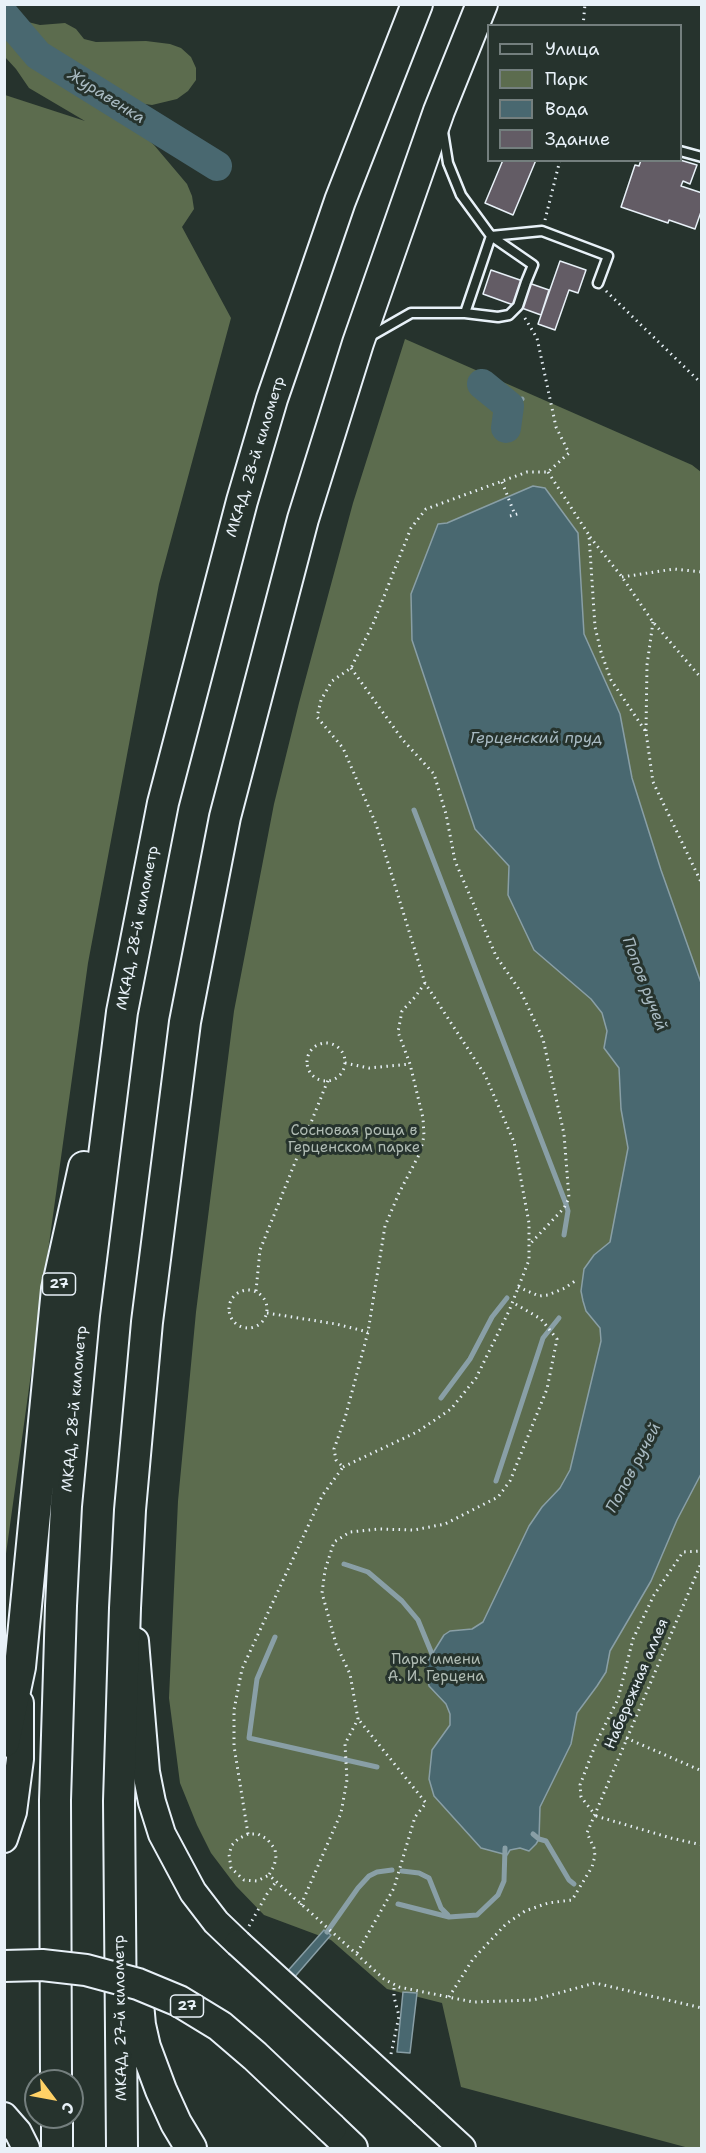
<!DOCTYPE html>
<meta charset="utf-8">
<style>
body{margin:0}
#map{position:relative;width:706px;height:2153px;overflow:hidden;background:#26332d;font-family:"Shantell Sans",sans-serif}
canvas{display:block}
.frame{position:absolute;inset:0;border:6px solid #e8f1f8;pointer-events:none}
.legend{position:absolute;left:487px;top:24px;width:195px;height:138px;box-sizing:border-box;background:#26332d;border:2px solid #747f7e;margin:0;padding:8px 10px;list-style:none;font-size:18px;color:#e8f1f8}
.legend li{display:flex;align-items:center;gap:12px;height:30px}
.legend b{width:30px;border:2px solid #747f7e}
.north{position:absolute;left:24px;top:2069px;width:60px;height:60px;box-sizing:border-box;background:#26332d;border:2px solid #747f7e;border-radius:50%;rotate:122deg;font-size:16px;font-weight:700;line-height:24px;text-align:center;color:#e8f1f8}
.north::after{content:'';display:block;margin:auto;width:21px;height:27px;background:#ffd166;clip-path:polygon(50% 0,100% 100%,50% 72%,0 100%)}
</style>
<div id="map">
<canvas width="706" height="2153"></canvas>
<div class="frame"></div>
<ul class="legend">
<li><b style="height:8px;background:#26332d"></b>Улица</li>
<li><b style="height:16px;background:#5c6c4e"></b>Парк</li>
<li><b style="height:16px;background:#496870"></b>Вода</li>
<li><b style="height:16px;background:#635c65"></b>Здание</li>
</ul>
<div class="north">С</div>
</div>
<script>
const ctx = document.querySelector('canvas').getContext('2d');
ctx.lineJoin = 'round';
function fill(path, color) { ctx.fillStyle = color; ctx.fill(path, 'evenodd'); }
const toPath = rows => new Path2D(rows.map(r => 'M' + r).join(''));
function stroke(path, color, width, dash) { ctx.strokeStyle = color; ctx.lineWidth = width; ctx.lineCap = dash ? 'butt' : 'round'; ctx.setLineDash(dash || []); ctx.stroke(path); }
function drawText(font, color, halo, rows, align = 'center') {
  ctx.font = font + ' "Shantell Sans",sans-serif'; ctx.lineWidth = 6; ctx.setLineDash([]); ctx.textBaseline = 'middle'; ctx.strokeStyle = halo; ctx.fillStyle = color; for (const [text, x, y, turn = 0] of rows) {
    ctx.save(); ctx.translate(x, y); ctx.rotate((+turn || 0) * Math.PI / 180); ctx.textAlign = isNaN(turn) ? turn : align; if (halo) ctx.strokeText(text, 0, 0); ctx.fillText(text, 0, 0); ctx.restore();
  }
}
fill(toPath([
 [5,4,16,16,28,22,40,25,65,23,76,29,84,39,96,42,146,41,170,44,181,48,191,57,196,68,196,80,188,91,177,99,152,105,138,103,126,100,103,86,92,83,83,93,126,119,154,145,187,184,192,196,194,209,182,227,231,318,159,584,88,963,5,1561,5,95,85,121,29,88,16,69,5,57],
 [405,339,692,465,701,472,701,2148,689,2148,461,2087,442,2003,387,1989,331,1940,264,1915,236,1886,211,1853,197,1825,180,1783,169,1698,178,1501,196,1312,234,1011,274,804,299,703,353,503]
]), '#5c6c4e');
const water = toPath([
 [533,486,545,488,578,533,584,634,620,714,632,778,661,870,701,983,702,1472,677,1520,651,1581,610,1651,606,1672,597,1686,577,1713,571,1744,540,1807,539,1839,536,1844,529,1851,520,1848,510,1850,507,1855,481,1848,434,1796,429,1779,432,1750,450,1725,450,1714,446,1704,429,1686,426,1664,444,1635,450,1631,472,1629,483,1622,529,1526,542,1507,560,1488,570,1470,601,1341,600,1328,586,1311,583,1301,581,1291,584,1269,594,1255,610,1242,628,1148,621,1109,619,1068,604,1048,607,1031,602,1013,591,999,534,950,508,895,509,866,475,829,412,640,411,594,438,524,447,523,533,486],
 [324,1930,331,1935,292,1980,285,1974,324,1930],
 [403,1992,417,1993,410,2053,397,2052,403,1992]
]);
fill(water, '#496870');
stroke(water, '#899fa6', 1.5);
stroke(toPath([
 [509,406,522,399],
 [414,810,566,1204,568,1211,564,1235],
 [441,1398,470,1359,492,1317,507,1298],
 [496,1481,543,1338,559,1318],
 [344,1564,368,1572,402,1601,418,1620,432,1654],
 [275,1637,257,1679,249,1738,377,1767],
 [533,1834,539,1839,546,1841,569,1880,574,1884],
 [402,1871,419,1873,429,1878,441,1908,448,1915],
 [398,1904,449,1917,477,1915,498,1895,504,1881,505,1848],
 [327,1932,358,1888,369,1876,377,1872,392,1870]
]), '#899fa6', 5);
stroke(toPath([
 [4,15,38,55,217,166],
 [482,384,509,406,506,428]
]), '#496870', 30);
const building = toPath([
 [503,160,536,160,513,215,485,203,503,160],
 [641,160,680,160,697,165,690,184,683,181,681,186,702,193,702,209,695,229,669,220,668,223,621,207,635,165,639,166,641,160],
 [560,261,586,270,578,293,569,290,555,330,538,324,560,261],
 [491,270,549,290,541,315,483,294,491,270]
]);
fill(building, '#635c65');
stroke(building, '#e8f1f8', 1.5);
const lane = toPath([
 [680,151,702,157],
 [465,313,491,236,542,231,608,256,598,283],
 [369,337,411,313,465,313,498,317,509,315,518,306,526,282,533,265,491,236,461,195,448,163,443,132]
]);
const primary = toPath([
 [135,1641,146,1772,152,1802,162,1834,193,1892,216,1922,238,1943],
 [4,1839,13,1812,20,1759,20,1703],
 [425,2114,462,2148],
 [4,2116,18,2132,26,2148]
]);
const highway = toPath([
 [4,1742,20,1667,57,1289,84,1167],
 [137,1992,140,2025,145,2047,161,2090,176,2123,191,2148],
 [56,2081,55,1800,61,1606,66,1506,84,1315,122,1012,163,803,242,501,272,399,340,201,417,4],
 [57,2117,57,2148],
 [331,2128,352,2148],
 [122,2148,119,1801,125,1608,130,1510,147,1322,185,1022,225,817,303,519,358,343,439,111,482,4]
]);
stroke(lane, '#e8f1f8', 13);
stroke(primary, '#e8f1f8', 30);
stroke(highway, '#e8f1f8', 34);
stroke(toPath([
 [583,26,585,4],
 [545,220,560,160],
 [606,291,702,384],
 [548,472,589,535,595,627,601,652,611,680,646,732,653,782,702,884],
 [502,482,515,515],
 [510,516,521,513],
 [590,537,622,577,653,622,702,679],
 [622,577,674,569,702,572],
 [351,668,402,739,434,774,446,814,455,861,496,956,521,992,543,1039,564,1134,569,1198,564,1208,530,1244],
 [646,731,647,665,653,622],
 [425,983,415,997,402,1011,398,1032,410,1064,423,1118,424,1136,420,1153,399,1193,385,1226,368,1332,345,1418,334,1449,336,1460,343,1467,322,1496,242,1669,234,1710,234,1746,248,1834,258,1834,267,1839,275,1849,276,1858,274,1866,269,1875,384,1979,399,1987,473,2002,533,2000,595,1983,702,2008],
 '307 1062a19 19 0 1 1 38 0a19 19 0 1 1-38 0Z',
 [345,1063,369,1068,410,1064],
 [518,1287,539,1296,548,1295,565,1288,575,1281],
 '229 1309a19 19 0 1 1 38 0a19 19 0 1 1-38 0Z',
 [256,1291,260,1250,328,1080],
 [267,1313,336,1324,368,1332],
 [343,1467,417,1432,451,1409,476,1378,509,1311,529,1260,529,1223,514,1142,485,1075,425,983,376,824,343,748,317,717,321,700,332,681,351,668,373,624,411,528,426,509,527,472,548,472,569,453,556,427,537,338,523,315],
 [626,1738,702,1771],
 [596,1816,581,1797,580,1785,596,1743,618,1699,633,1639,654,1595,683,1552,702,1551],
 [596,1816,671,1838,702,1845],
 [248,1834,238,1839,232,1845,229,1854,231,1868,244,1880,257,1881,269,1875],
 [301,1905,341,1813,347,1780,345,1744,358,1719,350,1674,336,1644,322,1593,325,1570,334,1542,350,1532,379,1529,414,1530,445,1524,498,1497,510,1481,547,1389,557,1339,541,1319,512,1302],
 [249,1926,267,1894,276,1882],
 [357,1953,394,1888,415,1817,426,1803,359,1720],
 [449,1997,473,1959,506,1924,525,1911,548,1903,572,1900,592,1867,595,1856,594,1848,587,1833,702,1561],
 [391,2054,399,2016,394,1997,394,1985]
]), '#e8f1f8', 3, [1.5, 4.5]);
stroke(lane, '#26332d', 8);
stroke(primary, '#26332d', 26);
stroke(highway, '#26332d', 30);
const primaryBridge = toPath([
 [238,1943,425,2114]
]);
const highwayBridge = toPath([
 [4,1966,42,1965,86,1970,138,1984,179,2001,220,2026,255,2056,331,2128]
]);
stroke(primaryBridge, '#e8f1f8', 30, []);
stroke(highwayBridge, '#e8f1f8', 34, []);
stroke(primaryBridge, '#26332d', 26);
stroke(highwayBridge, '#26332d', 30);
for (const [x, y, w] of [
 [59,1284,33],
 [187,2006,33]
]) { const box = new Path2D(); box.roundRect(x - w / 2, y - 11, w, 22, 4.5); ctx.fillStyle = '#26332d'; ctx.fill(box); stroke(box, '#e8f1f8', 1.5); }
drawText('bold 14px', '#e8f1f8', null, [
 ["27",59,1284],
 ["27",187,2006]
]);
drawText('15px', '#e8f1f8', '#26332d', [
 ["МКАД, 28-й километр",256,457,-73],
 ["МКАД, 28-й километр",138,928,-79],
 ["МКАД, 28-й километр",75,1409,-85],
 ["Набережная аллея",637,1684,-67],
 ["МКАД, 27-й километр",121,2018,-91]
]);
drawText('15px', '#b0bcb4', '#26332d', [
 ["Сосновая роща в",354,1131],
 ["Герценском парке",354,1148],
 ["Парк имени",436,1660],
 ["А. И. Герцена",436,1677]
]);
drawText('italic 16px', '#a8bac2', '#26332d', [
 ["Журавенка",106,97,32],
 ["Герценский пруд",536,739],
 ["Попов ручей",644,984,69],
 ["Попов ручей",634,1468,-62]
]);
</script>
